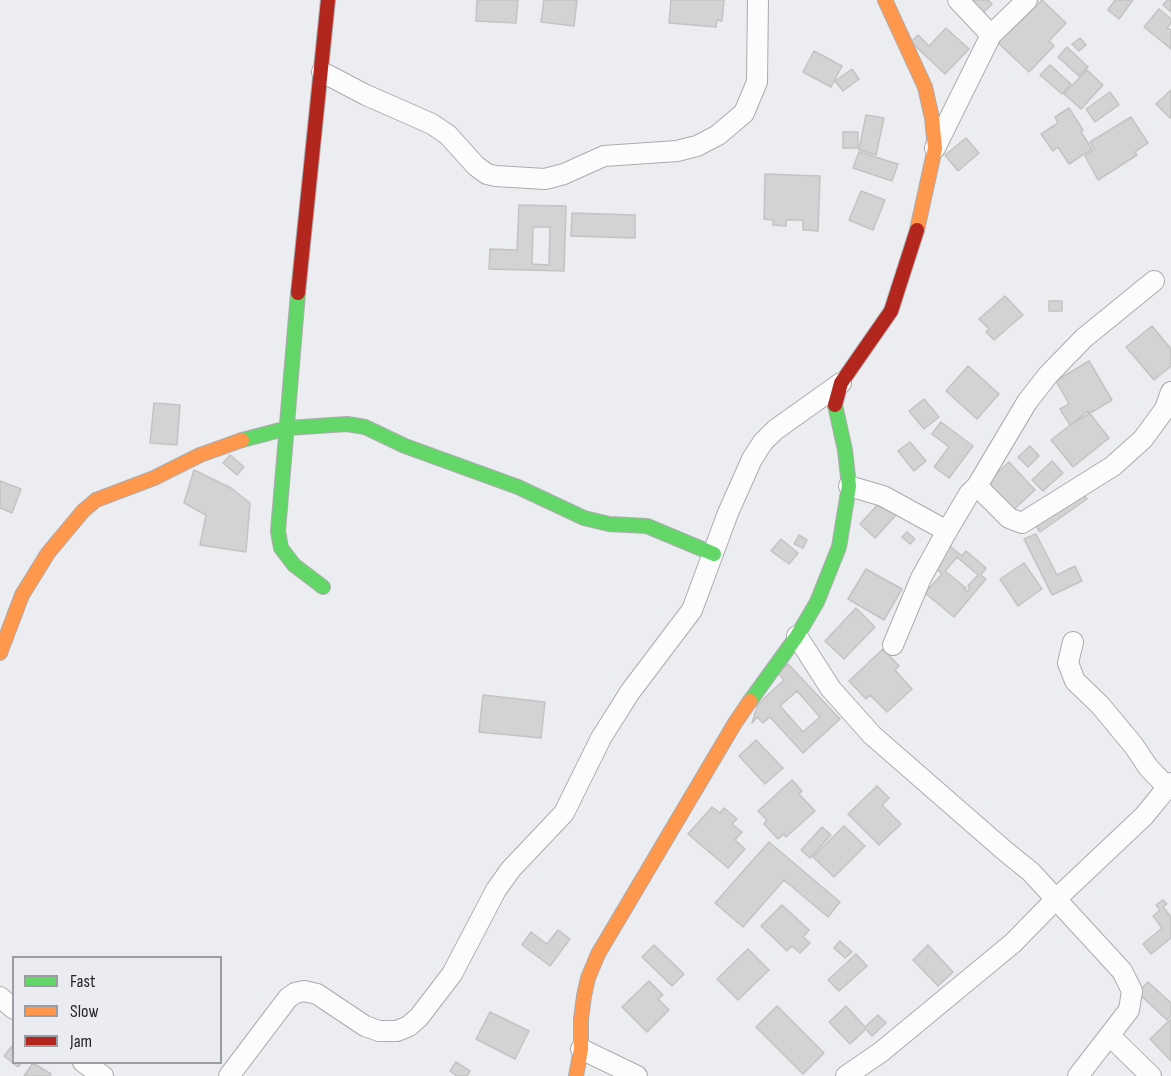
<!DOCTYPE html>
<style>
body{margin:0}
#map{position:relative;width:1171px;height:1076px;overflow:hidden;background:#ecedf0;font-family:"Sofia Sans Condensed",sans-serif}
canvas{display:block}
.legend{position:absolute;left:12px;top:956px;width:210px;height:108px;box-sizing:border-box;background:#eaecf2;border:2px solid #9c9da2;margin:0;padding:8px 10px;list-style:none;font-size:18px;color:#26272a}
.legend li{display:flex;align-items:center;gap:12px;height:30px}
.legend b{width:30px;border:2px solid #9c9da2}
</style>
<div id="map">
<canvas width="1171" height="1076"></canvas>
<ul class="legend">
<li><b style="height:8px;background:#63d668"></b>Fast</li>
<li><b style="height:8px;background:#ff974d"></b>Slow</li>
<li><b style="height:8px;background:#b3261e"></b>Jam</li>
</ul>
</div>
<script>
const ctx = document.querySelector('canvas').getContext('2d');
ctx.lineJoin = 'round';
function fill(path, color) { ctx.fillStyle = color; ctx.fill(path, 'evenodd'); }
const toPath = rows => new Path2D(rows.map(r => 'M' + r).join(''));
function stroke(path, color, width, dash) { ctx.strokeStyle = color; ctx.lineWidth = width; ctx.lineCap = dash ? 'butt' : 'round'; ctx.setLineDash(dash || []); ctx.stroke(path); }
const building = toPath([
 [477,0,518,0,516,23,476,21,477,0],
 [544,0,577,0,574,26,541,22,544,0],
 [671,0,724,0,722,21,717,20,716,27,669,23,671,0],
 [969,0,988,0,992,4,983,13,969,0],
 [1042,0,1066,23,1049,41,1054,46,1029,72,995,40,1018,16,1022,20,1042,0],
 [1115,0,1133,0,1119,19,1108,10,1115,0],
 [1167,0,1171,0,1171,12,1163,5,1167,0],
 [1159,9,1171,19,1171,23,1167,28,1171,30,1171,49,1144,27,1159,9],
 [946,28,969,49,945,74,911,42,918,35,929,46,946,28],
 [1080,38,1086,45,1079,51,1072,44,1080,38],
 [1067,47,1088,67,1079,76,1058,57,1067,47],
 [814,51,842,66,831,87,803,72,814,51],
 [1050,65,1071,84,1062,94,1040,75,1050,65],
 [852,69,859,79,843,91,835,81,852,69],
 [1087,70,1103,85,1081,109,1064,94,1087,70],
 [1171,90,1171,117,1170,118,1156,104,1171,90],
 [1110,92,1119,105,1095,122,1086,109,1110,92],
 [1069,108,1083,130,1081,132,1092,149,1069,164,1058,147,1053,151,1041,134,1058,123,1055,117,1069,108],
 [866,115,884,118,876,155,859,150,866,115],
 [1131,117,1148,143,1135,152,1137,155,1098,180,1085,156,1095,149,1090,142,1131,117],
 [843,132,858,132,858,148,843,148,843,132],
 [966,138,979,153,958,171,945,155,966,138],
 [859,152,898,164,892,181,853,168,859,152],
 [765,174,820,176,818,231,803,230,803,220,786,220,786,226,773,225,773,220,764,219,765,174],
 [861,191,885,200,873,230,849,220,861,191],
 [519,205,566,206,564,271,489,269,490,249,517,250,519,205],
 [533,227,550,227,549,265,532,264,533,227],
 [572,213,635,215,635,238,571,236,572,213],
 [1005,296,1023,315,994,340,986,332,989,329,979,319,1005,296],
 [1049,301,1062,301,1062,311,1049,311,1049,301],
 [1152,326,1171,349,1171,366,1154,380,1126,347,1152,326],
 [1089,361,1112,400,1070,425,1060,409,1069,404,1056,381,1089,361],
 [968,366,999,394,977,419,946,391,968,366],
 [924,399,939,417,924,429,909,411,924,399],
 [154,403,180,405,177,445,150,443,154,403],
 [1088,411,1109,438,1073,467,1051,440,1088,411],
 [941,422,973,446,949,478,934,467,949,447,932,434,941,422],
 [910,442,926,461,914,471,898,451,910,442],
 [1030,446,1039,456,1028,467,1018,457,1030,446],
 [230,455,244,467,237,475,223,463,230,455],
 [1052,461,1063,473,1043,491,1032,480,1052,461],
 [1009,462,1035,490,1011,512,985,484,1009,462],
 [194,470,231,488,250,503,246,552,200,545,206,515,184,503,194,470],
 [0,481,21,489,12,513,0,508,0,481],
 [1080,489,1087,499,1040,532,1034,522,1080,489],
 [882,500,897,514,875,538,860,524,882,500],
 [907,532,915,539,910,544,902,537,907,532],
 [1036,534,1057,575,1075,566,1082,581,1052,595,1024,539,1036,534],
 [799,535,807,540,803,548,794,544,799,535],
 [781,539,798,553,789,564,771,551,781,539],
 [950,546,962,556,966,551,986,568,981,575,986,579,954,617,925,593,942,574,933,566,950,546],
 [957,557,978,575,968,586,970,588,967,592,964,589,966,588,945,571,957,557],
 [1024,563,1042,589,1018,606,1000,579,1024,563],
 [866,569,902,589,884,620,848,599,866,569],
 [856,608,875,627,844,659,825,641,856,608],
 [883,649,899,666,895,670,912,689,887,712,870,695,866,699,849,681,883,649],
 [788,664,840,719,803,753,770,717,763,723,757,717,752,723,758,704,784,680,778,673,788,664],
 [797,691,820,717,803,732,780,706,797,691],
 [483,695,545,702,541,738,479,732,483,695],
 [756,740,783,768,765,784,739,756,756,740],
 [792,780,802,791,799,794,815,811,786,837,784,834,778,839,764,824,767,820,758,811,792,780],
 [877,786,889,798,882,805,901,824,879,845,848,814,877,786],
 [712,807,720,813,724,808,737,819,732,824,742,832,735,840,745,849,728,868,688,834,712,807],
 [844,826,865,846,834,877,813,857,844,826],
 [822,827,831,835,810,858,801,850,822,827],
 [769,842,840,902,828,917,784,880,743,927,715,903,769,842],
 [1163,900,1167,904,1163,907,1171,917,1171,938,1151,954,1143,944,1162,928,1153,916,1160,910,1156,905,1163,900],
 [782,905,809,930,803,937,810,943,800,953,792,946,787,951,761,926,782,905],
 [558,930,570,939,550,966,522,945,531,932,547,944,558,930],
 [840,941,852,952,845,958,834,948,840,941],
 [654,945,684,974,672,986,642,957,654,945],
 [928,945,953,972,938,986,913,960,928,945],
 [748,949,769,970,738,1000,717,979,748,949],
 [856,954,867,966,839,991,828,980,856,954],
 [649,981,663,995,658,999,669,1010,647,1032,622,1007,649,981],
 [1148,982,1171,1003,1171,1015,1167,1020,1138,993,1148,982],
 [777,1006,824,1053,803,1074,756,1027,777,1006],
 [846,1006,865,1027,878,1015,886,1023,872,1036,866,1029,850,1044,829,1022,846,1006],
 [490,1012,529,1031,515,1059,476,1039,490,1012],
 [1171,1019,1171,1061,1150,1039,1171,1019],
 [12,1046,14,1062,22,1062,18,1067,4,1056,12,1046],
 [456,1062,470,1071,467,1076,457,1076,450,1071,456,1062],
 [33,1063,51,1074,50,1076,24,1076,33,1063]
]);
fill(building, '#d4d3d3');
stroke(building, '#c4c3c4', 1.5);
const street = toPath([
 [958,0,991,35],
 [322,72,366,95,432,124,448,135,476,166,487,174,496,176,545,179,564,174,604,156,677,151,697,146,718,135,744,113,757,82,758,0],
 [935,148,991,35,1027,0],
 [849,486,883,496,947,531],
 [977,486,1009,518,1022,523,1113,466,1143,439,1165,409,1171,392],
 [797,636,831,689,872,735,1005,851,1031,872,1122,971,1132,991,1129,1010,1078,1076],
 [1073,642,1068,663,1075,681,1100,705,1134,746,1148,767,1168,788],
 [893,645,921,578,947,531,969,494,977,486,1027,402,1048,375,1084,338,1154,281],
 [0,997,14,1009],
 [1110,1036,1151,1076],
 [581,1049,637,1076],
 [83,1062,103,1076],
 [229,1076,288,998,295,993,304,991,317,994,365,1026,379,1031,397,1031,409,1026,419,1017,452,974,496,890,511,869,564,813,601,738,630,692,692,610,728,513,752,459,763,442,775,430,841,383],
 [846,1076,881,1052,1013,943,1055,900,1144,816,1171,783]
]);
const fast = toPath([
 [298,293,278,531,281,548,294,565,323,587],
 [242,440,288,428,347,424,365,427,405,446,518,487,584,518,609,524,647,526,714,554],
 [750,701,797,636,817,602,839,547,849,486,845,450,835,405]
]);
const slow = toPath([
 [885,0,925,87,932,118,935,148,917,230],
 [0,653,22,595,48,553,83,511,96,500,154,478,200,455,242,440],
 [576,1076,581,1049,581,1019,584,996,588,978,598,954,735,723,750,701]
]);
const jam = toPath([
 [298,293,328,0],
 [835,405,841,383,891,311,917,230]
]);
stroke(street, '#acacaf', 22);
stroke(fast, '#acacaf', 16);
stroke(slow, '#acacaf', 16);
stroke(jam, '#acacaf', 16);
stroke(street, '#fcfcfd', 20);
stroke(fast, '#63d668', 14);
stroke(slow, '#ff974d', 14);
stroke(jam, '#b3261e', 14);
</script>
